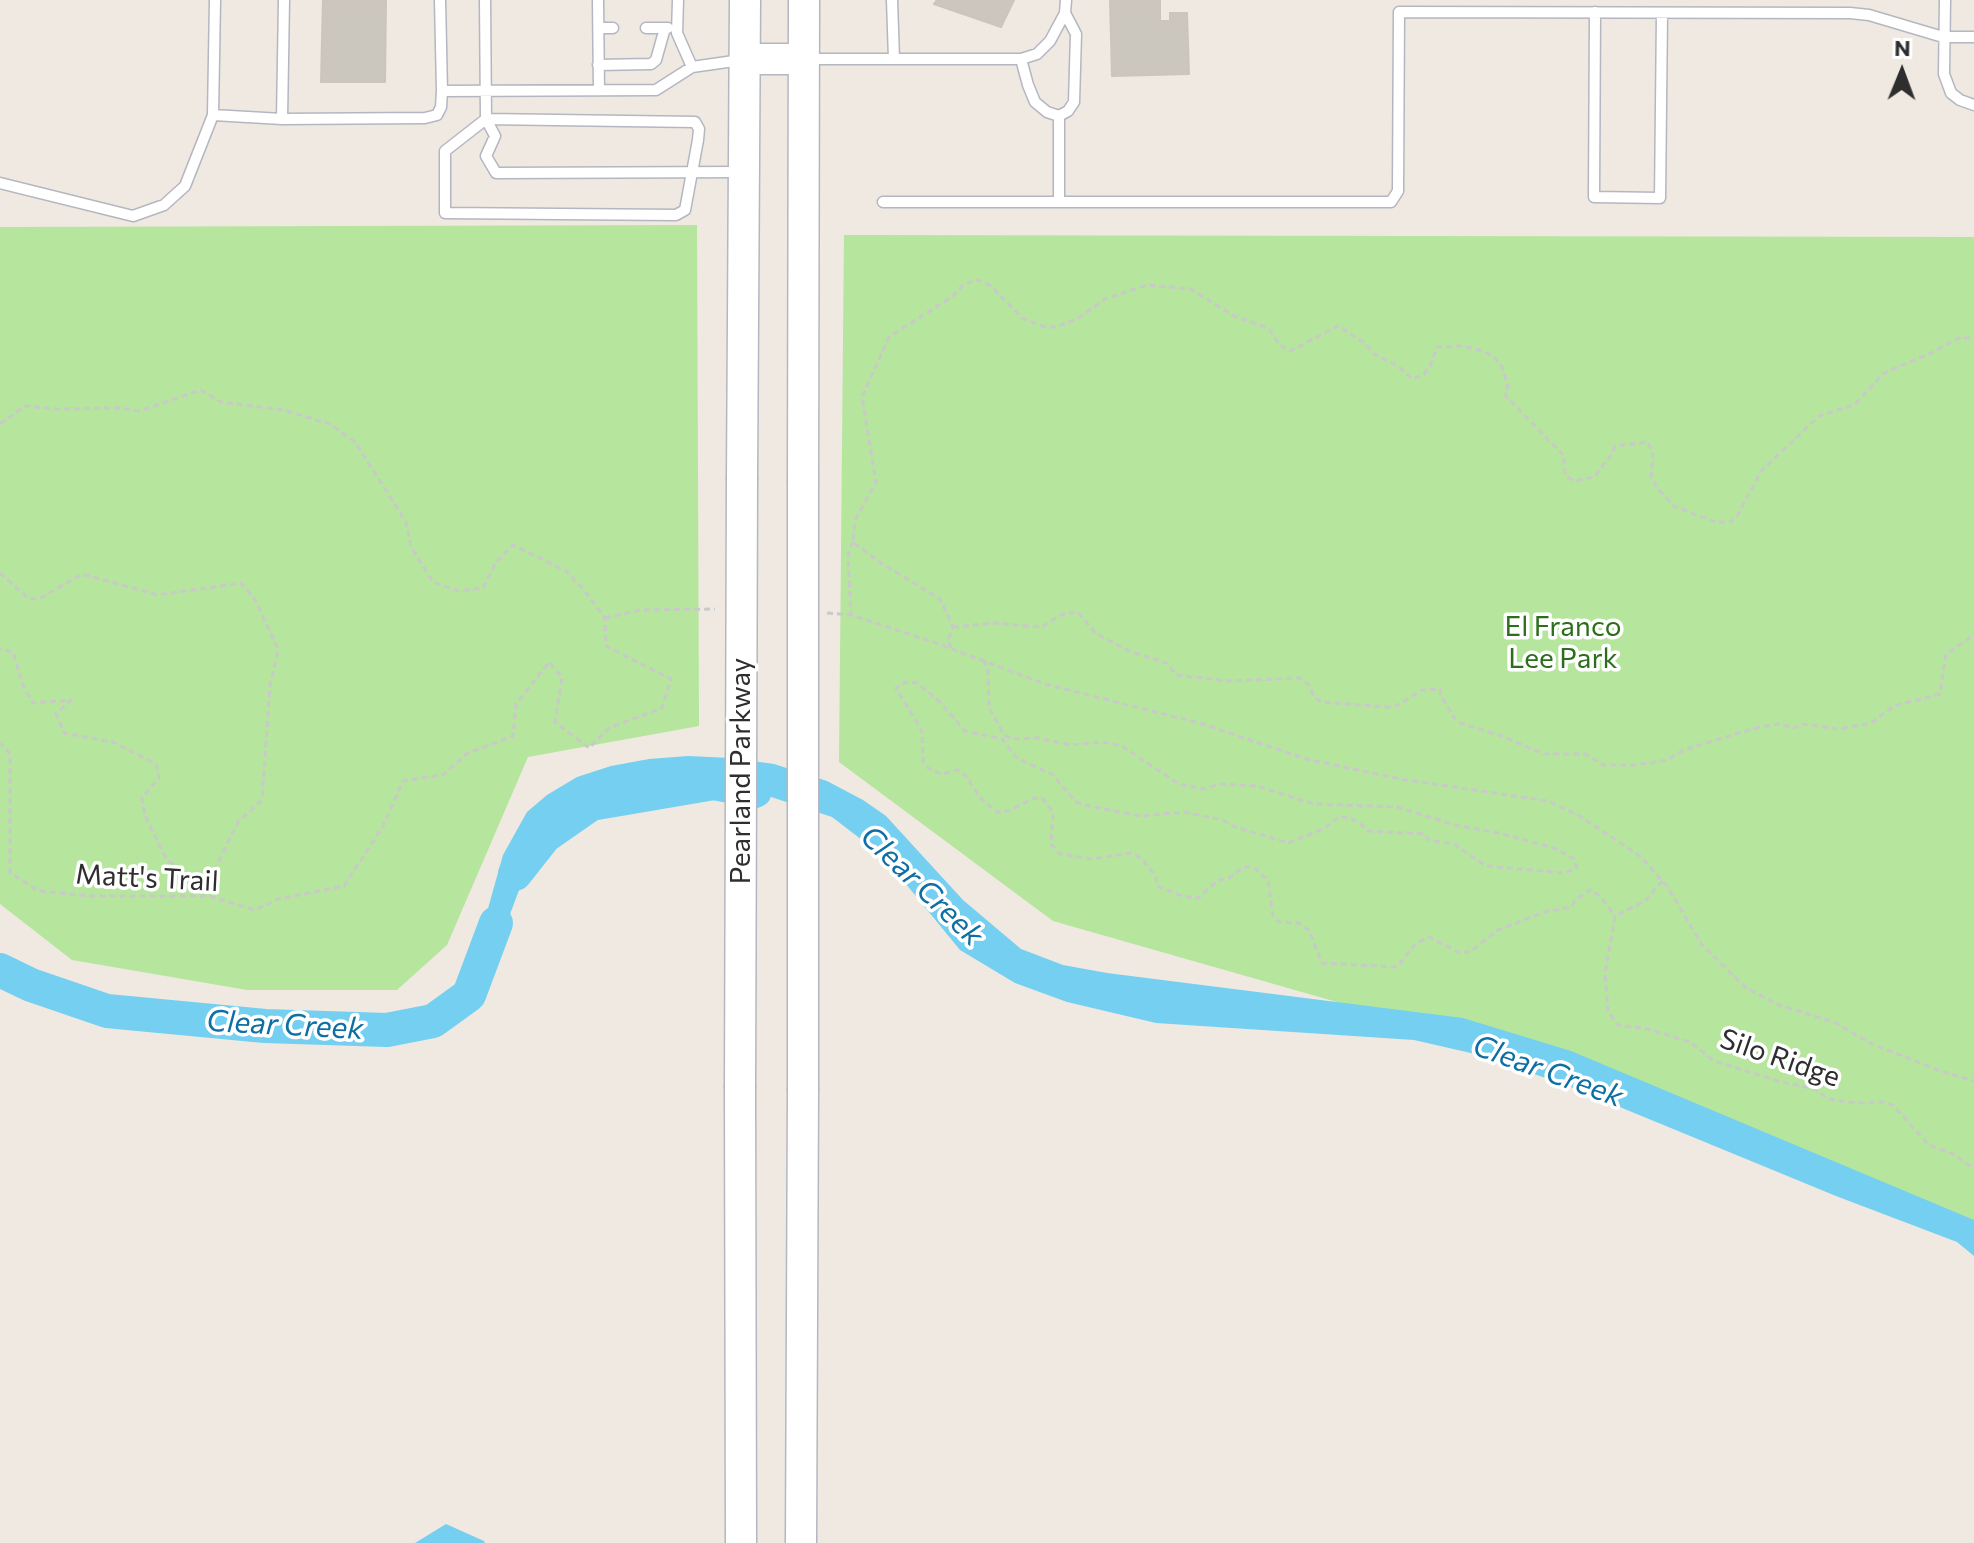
<!DOCTYPE html>
<style>
body{margin:0}
#map{position:relative;width:1974px;height:1543px;overflow:hidden;background:#efe9e1;font-family:Commissioner,sans-serif}
canvas{display:block}
.north{position:absolute;left:1862px;top:32px;width:80px;height:80px;-webkit-text-stroke:6px #fff;paint-order:stroke;rotate:1deg;font-size:22px;font-weight:700;line-height:32px;text-align:center;color:#2e2e2e}
.north::after{content:'';display:block;margin:auto;width:28px;height:36px;background:#2e2e2e;clip-path:polygon(50% 0,100% 100%,50% 72%,0 100%)}
</style>
<div id="map">
<canvas width="1974" height="1543"></canvas>
<div class="north">N</div>
</div>
<script>
const ctx = document.querySelector('canvas').getContext('2d');
ctx.lineJoin = 'round';
function fill(path, color) { ctx.fillStyle = color; ctx.fill(path, 'evenodd'); }
const toPath = rows => new Path2D(rows.map(r => 'M' + r).join(''));
function stroke(path, color, width, dash) { ctx.strokeStyle = color; ctx.lineWidth = width; ctx.lineCap = dash ? 'butt' : 'round'; ctx.setLineDash(dash || []); ctx.stroke(path); }
function drawText(font, color, halo, rows, align = 'center') {
  ctx.font = font + ' Commissioner,sans-serif'; ctx.lineWidth = 7; ctx.setLineDash([]); ctx.textBaseline = 'middle'; ctx.strokeStyle = halo; ctx.fillStyle = color; for (const [text, x, y, turn = 0] of rows) {
    ctx.save(); ctx.translate(x, y); ctx.rotate((+turn || 0) * Math.PI / 180); ctx.textAlign = isNaN(turn) ? turn : align; if (halo) ctx.strokeText(text, 0, 0); ctx.fillText(text, 0, 0); ctx.restore();
  }
}
fill(toPath([
 [697,225,699,726,528,757,447,945,397,990,247,990,72,960,0,904,0,227],
 [844,235,1974,237,1974,1244,1477,1042,1053,921,839,762]
]), '#b6e59e');
fill(toPath([
 [688,756,731,758,774,764,827,781,863,800,886,816,963,900,1021,949,1063,965,1107,973,1463,1018,1571,1051,1974,1220,1974,1256,1957,1242,1836,1196,1576,1089,1484,1056,1414,1040,1156,1023,1067,1002,1015,983,960,950,883,856,832,817,765,795,697,782,659,780,613,789,584,798,552,821,528,866,503,933,485,972,475,960,487,912,503,855,527,812,547,795,577,777,611,766,649,759],
 [446,1524,484,1541,485,1543,415,1543]
]), '#75cff0');
stroke(toPath([
 [515,874,545,836,591,804,714,783,755,791],
 [0,970,31,985,107,1011,265,1026,387,1030,433,1021,469,995,496,923]
]), '#75cff0', 34);
const building = toPath([
 [323,0,386,0,385,82,321,82,323,0],
 [937,0,1014,0,1001,27,934,4,937,0],
 [1110,0,1160,0,1160,21,1170,21,1170,13,1187,13,1189,74,1112,76,1110,0]
]);
fill(building, '#cbc7bf');
stroke(building, '#cbc5ba', 2);
const service = toPath([
 [440,0,442,91,656,90,692,67,741,60],
 [485,0,486,119,495,136,486,156,496,173,742,172],
 [598,0,599,90],
 [678,0,677,33,692,67],
 [892,0,894,59],
 [1945,0,1944,74,1951,93,1960,100,1974,105],
 [1595,12,1594,197,1660,198,1662,13],
 [599,28,613,28],
 [646,28,668,28],
 [806,59,1021,59,1037,54,1050,41,1065,13,1066,0],
 [1021,59,1028,85,1035,102,1047,112,1059,116,1068,111,1074,102,1076,34,1065,13],
 [598,65,651,64,656,60,665,28],
 [213,115,282,119,425,118,437,115,441,107,442,91],
 [1059,116,1059,202],
 [282,119,284,0],
 [486,119,695,122,699,129,698,140,685,210,676,215,445,213,445,151,486,119],
 [0,183,133,216,164,205,185,186,213,115,215,0],
 [883,202,1391,202,1398,191,1399,12,1850,13,1869,15,1943,37,1974,37]
]);
const secondary = toPath([
 [745,59,804,59],
 [742,478,745,0],
 [803,479,804,0],
 [740,1088,741,1543],
 [801,1543,803,1090]
]);
stroke(service, '#b4b7c1', 13);
stroke(secondary, '#b4b7c1', 33);
stroke(toPath([
 [0,424,25,406,57,409,120,408,139,411,201,390,221,402,283,410,330,424,355,442,406,522,411,547,433,582,459,591,483,588,496,562,513,545,566,571,584,590,605,618,606,646,671,679,662,708,609,728,589,748,555,722,562,677,549,662,516,704,513,736,468,753,443,775,403,781,383,826,344,886,278,899,255,910,209,896,91,896,39,891,10,873,10,754,0,743],
 [853,542,848,554,851,615,939,644,1045,684,1203,724,1306,759,1400,779,1548,801,1578,815,1640,856,1667,886,1702,945,1745,987,1776,1004,1836,1023,1870,1043,1940,1071,1974,1081],
 [0,573,28,598,39,599,82,574,158,595,241,583,255,600,278,649,270,686,262,800,238,822,214,871,189,874,167,860,145,816,142,798,159,778,156,764,113,742,64,733,56,714,71,700,33,703,24,688,13,652,0,649],
 [827,613,851,615],
 [605,618,640,610,715,609],
 [953,627,995,623,1041,627,1063,614,1078,612,1095,633,1131,652,1167,663,1176,675,1228,681,1299,678,1308,684,1315,698,1322,702,1388,707,1396,706,1422,690,1440,689,1441,696,1457,722,1499,735,1544,754,1585,754,1604,765,1636,765,1667,760,1684,750,1755,728,1779,724,1794,728,1803,724,1838,729,1871,723,1894,706,1940,694,1946,654,1974,635],
 [951,648,948,640,953,627,940,599,881,563,853,542,855,520,876,482,862,397,889,337,953,296,964,284,979,280,991,286,1022,318,1045,327,1055,327,1077,319,1105,299,1147,285,1191,289,1234,316,1268,328,1280,345,1290,351,1338,326,1365,343,1372,353,1398,366,1412,379,1423,375,1430,366,1437,347,1462,346,1483,351,1494,357,1502,367,1508,386,1505,395,1565,457,1563,465,1566,476,1574,481,1594,477,1612,454,1615,446,1648,442,1653,455,1651,477,1659,490,1674,506,1715,522,1731,522,1737,516,1762,470,1819,416,1854,405,1884,373,1931,353,1961,337,1974,339],
 [984,660,988,672,989,707,1004,735,1012,739,1038,738,1071,745,1102,742,1122,746,1179,784,1204,789,1220,784,1257,786,1314,804,1397,807,1455,825,1499,833,1557,849,1574,859,1577,867,1565,873,1486,866,1454,844,1429,840,1424,834,1369,831,1357,821,1340,816,1325,828,1288,843,1233,826,1223,820,1184,812,1140,816,1089,806,1076,802,1052,774,1018,759,1002,739,965,731,939,701,917,683,906,682,896,688,922,731,923,761,928,768,941,774,958,770,966,776,980,798,997,812,1008,811,1034,798,1043,799,1053,812,1051,844,1060,854,1093,859,1131,853,1142,859,1156,877,1157,886,1182,896,1198,898,1218,880,1228,879,1243,867,1253,867,1268,880,1273,916,1279,922,1298,923,1309,930,1322,963,1397,967,1416,943,1429,937,1460,953,1470,952,1498,930,1544,912,1571,907,1576,899,1590,890,1600,896,1615,916],
 [1662,881,1645,901,1615,916,1605,973,1608,1011,1618,1025,1648,1029,1690,1042,1714,1061,1778,1081,1815,1089,1828,1099,1856,1103,1883,1102,1893,1105,1929,1145,1955,1155,1974,1169]
]), '#c9c9c9', 3, [6, 4]);
stroke(service, '#fff', 10);
stroke(secondary, '#fff', 30);
const secondaryBridge = toPath([
 [740,1088,742,478],
 [803,1090,803,479]
]);
stroke(secondaryBridge, '#b4b7c1', 33, []);
stroke(secondaryBridge, '#fff', 30);
drawText('28px', '#2c6e1b', '#fff', [
 ["El Franco",1563,627],
 ["Lee Park",1563,659]
]);
drawText('28px', '#2e2e2e', '#fff', [
 ["Pearland Parkway",741,771,-90],
 ["Matt's Trail",147,878,3],
 ["Silo Ridge",1780,1058,19]
]);
drawText('italic 30px', '#0d6fa3', '#fff', [
 ["Clear Creek",922,886,44],
 ["Clear Creek",285,1025,3],
 ["Clear Creek",1548,1071,20]
]);
</script>
